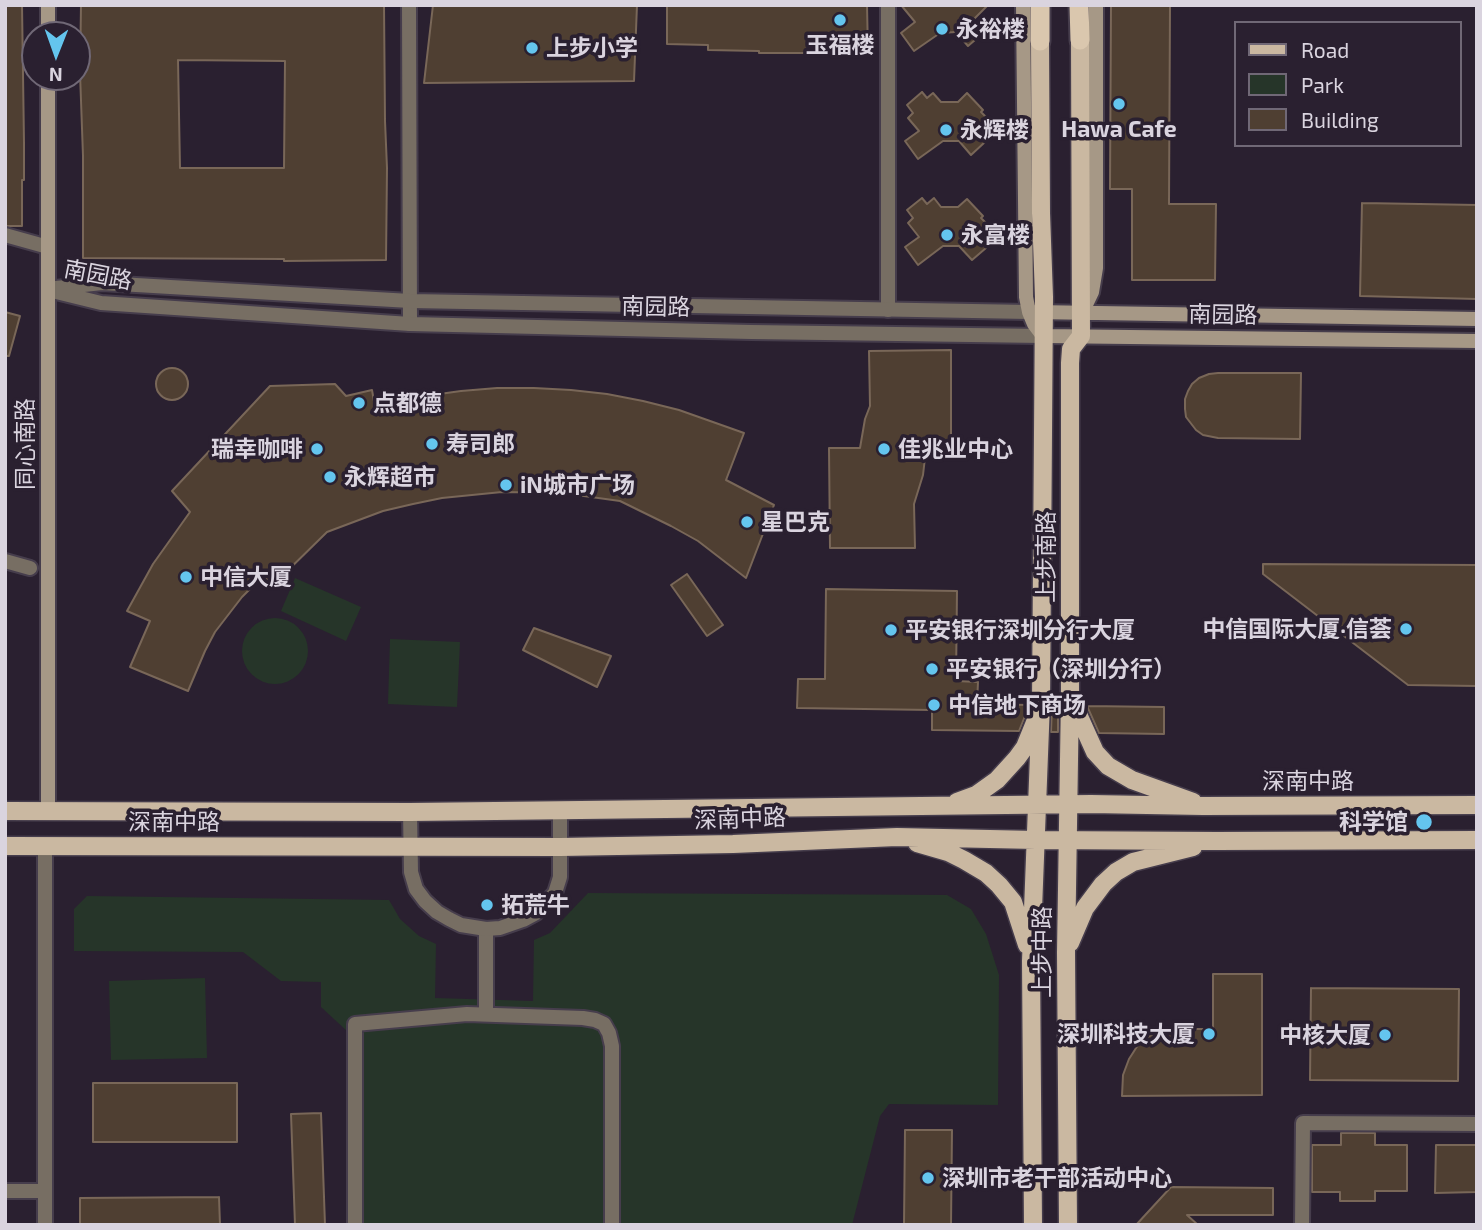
<!DOCTYPE html>
<meta charset="utf-8">
<style>
body{margin:0}
#map{position:relative;width:1482px;height:1230px;overflow:hidden;background:#2a2030;font-family:"Exo 2",sans-serif}
canvas{display:block}
.frame{position:absolute;inset:0;border:7px solid #dad4df;pointer-events:none}
.legend{position:absolute;left:1234px;top:21px;width:228px;height:126px;box-sizing:border-box;background:#2a2030;border:2px solid #706876;margin:0;padding:9px 12px;list-style:none;font-size:21px;color:#dad4df}
.legend li{display:flex;align-items:center;gap:14px;height:35px}
.legend b{width:35px;border:2px solid #706876}
.north{position:absolute;left:21px;top:21px;width:70px;height:70px;box-sizing:border-box;background:#2a2030;border:2px solid #706876;border-radius:50%;rotate:181deg;font-size:19px;font-weight:700;line-height:28px;text-align:center;color:#dad4df}
.north::after{content:'';display:block;margin:auto;width:24px;height:32px;background:#64c5ee;clip-path:polygon(50% 0,100% 100%,50% 72%,0 100%)}
</style>
<div id="map">
<canvas width="1482" height="1230"></canvas>
<div class="frame"></div>
<ul class="legend">
<li><b style="height:9px;background:#cab8a1"></b>Road</li>
<li><b style="height:19px;background:#263529"></b>Park</li>
<li><b style="height:19px;background:#4f3f32"></b>Building</li>
</ul>
<div class="north">N</div>
</div>
<script>
const ctx = document.querySelector('canvas').getContext('2d');
ctx.lineJoin = 'round';
function fill(path, color) { ctx.fillStyle = color; ctx.fill(path, 'evenodd'); }
const toPath = rows => new Path2D(rows.map(r => 'M' + r).join(''));
function stroke(path, color, width, dash) { ctx.strokeStyle = color; ctx.lineWidth = width; ctx.lineCap = dash ? 'butt' : 'round'; ctx.setLineDash(dash || []); ctx.stroke(path); }
function drawText(font, color, halo, rows, align = 'center') {
  ctx.font = font + ' "Exo 2","Noto Sans SC",sans-serif'; ctx.lineWidth = 7; ctx.setLineDash([]); ctx.textBaseline = 'middle'; ctx.strokeStyle = halo; ctx.fillStyle = color; for (const [text, x, y, turn = 0] of rows) {
    ctx.save(); ctx.translate(x, y); ctx.rotate((+turn || 0) * Math.PI / 180); ctx.textAlign = isNaN(turn) ? turn : align; if (halo) ctx.strokeText(text, 0, 0); ctx.fillText(text, 0, 0); ctx.restore();
  }
}
fill(toPath([
 [295,578,361,607,346,641,281,611],
 '242 651a33 33 0 1 1 66 0a33 33 0 1 1-66 0Z',
 [390,639,460,642,457,707,388,704],
 [588,893,947,895,971,909,986,934,999,975,998,1105,889,1104,880,1116,852,1225,347,1225,348,1032,321,1007,321,982,281,981,243,952,74,951,74,909,87,896,389,900,400,919,419,936,436,944,435,998,533,1001,534,940,550,933],
 [205,978,207,1058,111,1060,109,981]
]), '#263529');
const building = toPath([
 [5,5,22,5,24,143,24,180,22,180,22,226,5,226,5,5],
 [81,5,384,5,385,121,387,168,386,260,284,261,284,259,83,258,83,156,80,73,81,5],
 [178,60,285,61,284,168,180,168,178,60],
 [433,5,637,5,634,81,424,83,433,5],
 [667,5,867,5,868,53,759,53,759,51,708,50,708,45,667,44,667,5],
 [901,5,988,5,971,22,982,34,968,46,956,32,940,33,914,51,901,33,915,22,901,5],
 [1111,5,1170,5,1169,204,1216,204,1215,280,1132,280,1132,189,1110,189,1111,5],
 [922,92,927,98,933,93,941,102,958,102,967,93,983,110,981,112,987,118,975,130,985,142,971,155,959,141,943,141,918,159,905,141,919,131,908,118,913,113,907,105,922,92],
 [922,198,927,204,934,198,941,207,958,207,967,199,983,216,981,218,987,224,980,230,979,240,986,248,972,260,959,246,943,246,918,265,905,247,919,237,908,223,913,218,907,210,922,198],
 [1362,203,1477,205,1477,299,1360,296,1362,203],
 [5,312,20,316,9,356,5,356,5,312],
 [951,350,951,449,926,449,923,475,914,504,915,548,830,548,829,448,860,448,865,419,870,406,869,351,951,350],
 '156 384a16 16 0 1 1 32 0a16 16 0 1 1-32 0Z',
 [1218,373,1301,373,1300,439,1218,438,1203,435,1196,430,1186,417,1185,409,1185,399,1188,391,1192,384,1199,378,1209,374,1218,373],
 [335,384,346,396,372,390,375,407,425,396,461,391,497,388,534,388,571,390,607,394,643,401,679,410,744,433,726,480,774,505,746,578,698,541,671,526,620,501,562,493,502,492,442,498,413,504,383,511,327,532,273,585,263,576,242,597,215,632,205,651,188,691,130,667,150,621,127,611,153,564,190,512,172,491,270,386,335,384],
 [1263,564,1477,565,1477,686,1408,685,1263,574,1263,564],
 [687,574,723,625,707,636,671,585,687,574],
 [826,589,957,591,956,681,978,682,977,704,1030,705,1029,711,1025,716,1019,731,932,730,932,710,797,708,798,679,825,679,826,589],
 [534,628,611,656,597,687,523,650,534,628],
 [1052,705,1058,705,1058,732,1051,732,1052,705],
 [1087,706,1164,707,1164,734,1099,733,1087,706],
 [1213,974,1262,974,1262,1095,1122,1096,1123,1075,1129,1059,1138,1045,1149,1036,1161,1031,1174,1029,1213,1029,1213,974],
 [1311,988,1459,989,1458,1081,1310,1080,1311,988],
 [93,1083,237,1083,237,1142,93,1142,93,1083],
 [321,1113,325,1225,295,1225,291,1114,321,1113],
 [905,1130,952,1130,951,1225,904,1225,905,1130],
 [1341,1133,1375,1133,1375,1145,1407,1145,1407,1191,1375,1191,1375,1201,1340,1201,1340,1192,1312,1192,1312,1145,1341,1145,1341,1133],
 [1436,1145,1477,1145,1477,1192,1435,1193,1436,1145],
 [1171,1187,1273,1188,1273,1215,1187,1215,1198,1225,1136,1225,1171,1187],
 [219,1197,220,1225,80,1225,80,1198,219,1197]
]);
fill(building, '#4f3f32');
stroke(building, '#796758', 2);
const pedestrian = toPath([
 [5,561,30,568]
]);
const minor = toPath([
 [409,5,410,324],
 [888,5,888,310],
 [5,235,48,247],
 [486,929,486,1014],
 [5,1191,45,1191],
 [355,1225,355,1024,467,1014,583,1018,595,1020,604,1024,609,1033,612,1046,612,1225],
 [1302,1225,1303,1123,1477,1124]
]);
const tertiary = toPath([
 [56,288,102,283,410,301,1029,312],
 [48,290,101,303,410,324,751,332,1043,336],
 [410,812,411,872,416,889,425,901,437,912,449,919,461,925,486,929,500,928,523,920,536,913,555,893,560,877,560,811],
 [45,1225,45,846]
]);
const secondary = toPath([
 [1023,5,1026,297,1029,312,1034,324,1043,336,1477,341],
 [48,35,48,5],
 [1034,312,1477,319],
 [1082,313,1092,292,1096,268,1096,5],
 [48,811,48,77]
]);
const primary = toPath([
 [1072,701,1095,752,1108,766,1132,780,1193,802],
 [957,802,976,795,997,780,1017,758,1025,747,1036,720],
 [5,811,410,812,1091,804,1203,806,1477,805],
 [917,843,948,852,964,860,986,873,999,885,1013,902,1027,945],
 [5,846,560,847,733,844,897,837,1036,840,1217,841,1477,840],
 [1070,943,1085,908,1103,884,1116,872,1133,862,1193,847],
 [1033,1225,1031,961,1041,703,1044,297,1041,213,1040,41],
 [1068,1225,1066,953,1070,696,1070,363,1071,349,1081,336,1080,40]
]);
const trunk = toPath([
 [1079,5,1080,40],
 [1040,41,1040,5]
]);
stroke(pedestrian, '#463d4c', 18);
stroke(minor, '#463d4c', 18);
stroke(tertiary, '#463d4c', 18);
stroke(secondary, '#463d4c', 18);
stroke(primary, '#463d4c', 21);
stroke(trunk, '#463d4c', 23);
stroke(pedestrian, '#776e63', 14);
stroke(minor, '#776e63', 14);
stroke(tertiary, '#776e63', 14);
stroke(secondary, '#a69886', 14);
stroke(primary, '#cab8a1', 18);
stroke(trunk, '#dac7ae', 19);
for (const [x, y, r, color] of [
 [840,20,7,"#64c5ee"],
 [942,29,7,"#64c5ee"],
 [532,48,7,"#64c5ee"],
 [1119,104,7,"#64c5ee"],
 [946,130,7,"#64c5ee"],
 [947,235,7,"#64c5ee"],
 [359,403,7,"#64c5ee"],
 [432,444,7,"#64c5ee"],
 [317,449,7,"#64c5ee"],
 [884,449,7,"#64c5ee"],
 [330,477,7,"#64c5ee"],
 [506,485,7,"#64c5ee"],
 [747,522,7,"#64c5ee"],
 [186,577,7,"#64c5ee"],
 [1406,629,7,"#64c5ee"],
 [891,630,7,"#64c5ee"],
 [932,669,7,"#64c5ee"],
 [934,705,7,"#64c5ee"],
 [1424,822,9,"#64c5ee"],
 [487,905,7,"#64c5ee"],
 [1209,1034,7,"#64c5ee"],
 [1385,1035,7,"#64c5ee"],
 [928,1178,7,"#64c5ee"]
]) { const dot = new Path2D(); dot.arc(x, y, r, 0, 2 * Math.PI); ctx.fillStyle = color; ctx.fill(dot); stroke(dot, '#2a2030', 2.5); }
drawText('bold 23px', '#dad4df', '#2a2030', [
 ["永裕楼",956,29],
 ["玉福楼",840,45,"center"],
 ["上步小学",546,48],
 ["Hawa Cafe",1119,129,"center"],
 ["永辉楼",960,130],
 ["永富楼",961,235],
 ["点都德",373,403],
 ["寿司郎",446,444],
 ["瑞幸咖啡",303,449,"right"],
 ["佳兆业中心",898,449],
 ["永辉超市",344,477],
 ["iN城市广场",520,485],
 ["星巴克",761,522],
 ["中信大厦",200,577],
 ["中信国际大厦·信荟",1392,629,"right"],
 ["平安银行深圳分行大厦",905,630],
 ["平安银行（深圳分行）",946,669],
 ["中信地下商场",948,705],
 ["科学馆",1408,822,"right"],
 ["拓荒牛",501,905],
 ["深圳科技大厦",1195,1034,"right"],
 ["中核大厦",1371,1035,"right"],
 ["深圳市老干部活动中心",942,1178]
], 'left');
drawText('23px', '#dad4df', '#2a2030', [
 ["南园路",98,275,11],
 ["南园路",656,307,1],
 ["南园路",1223,315,1],
 ["同心南路",25,444,-90],
 ["上步南路",1046,557,-90],
 ["深南中路",1308,781],
 ["深南中路",740,819,-2],
 ["深南中路",174,822],
 ["上步中路",1042,952,-90]
]);
</script>
